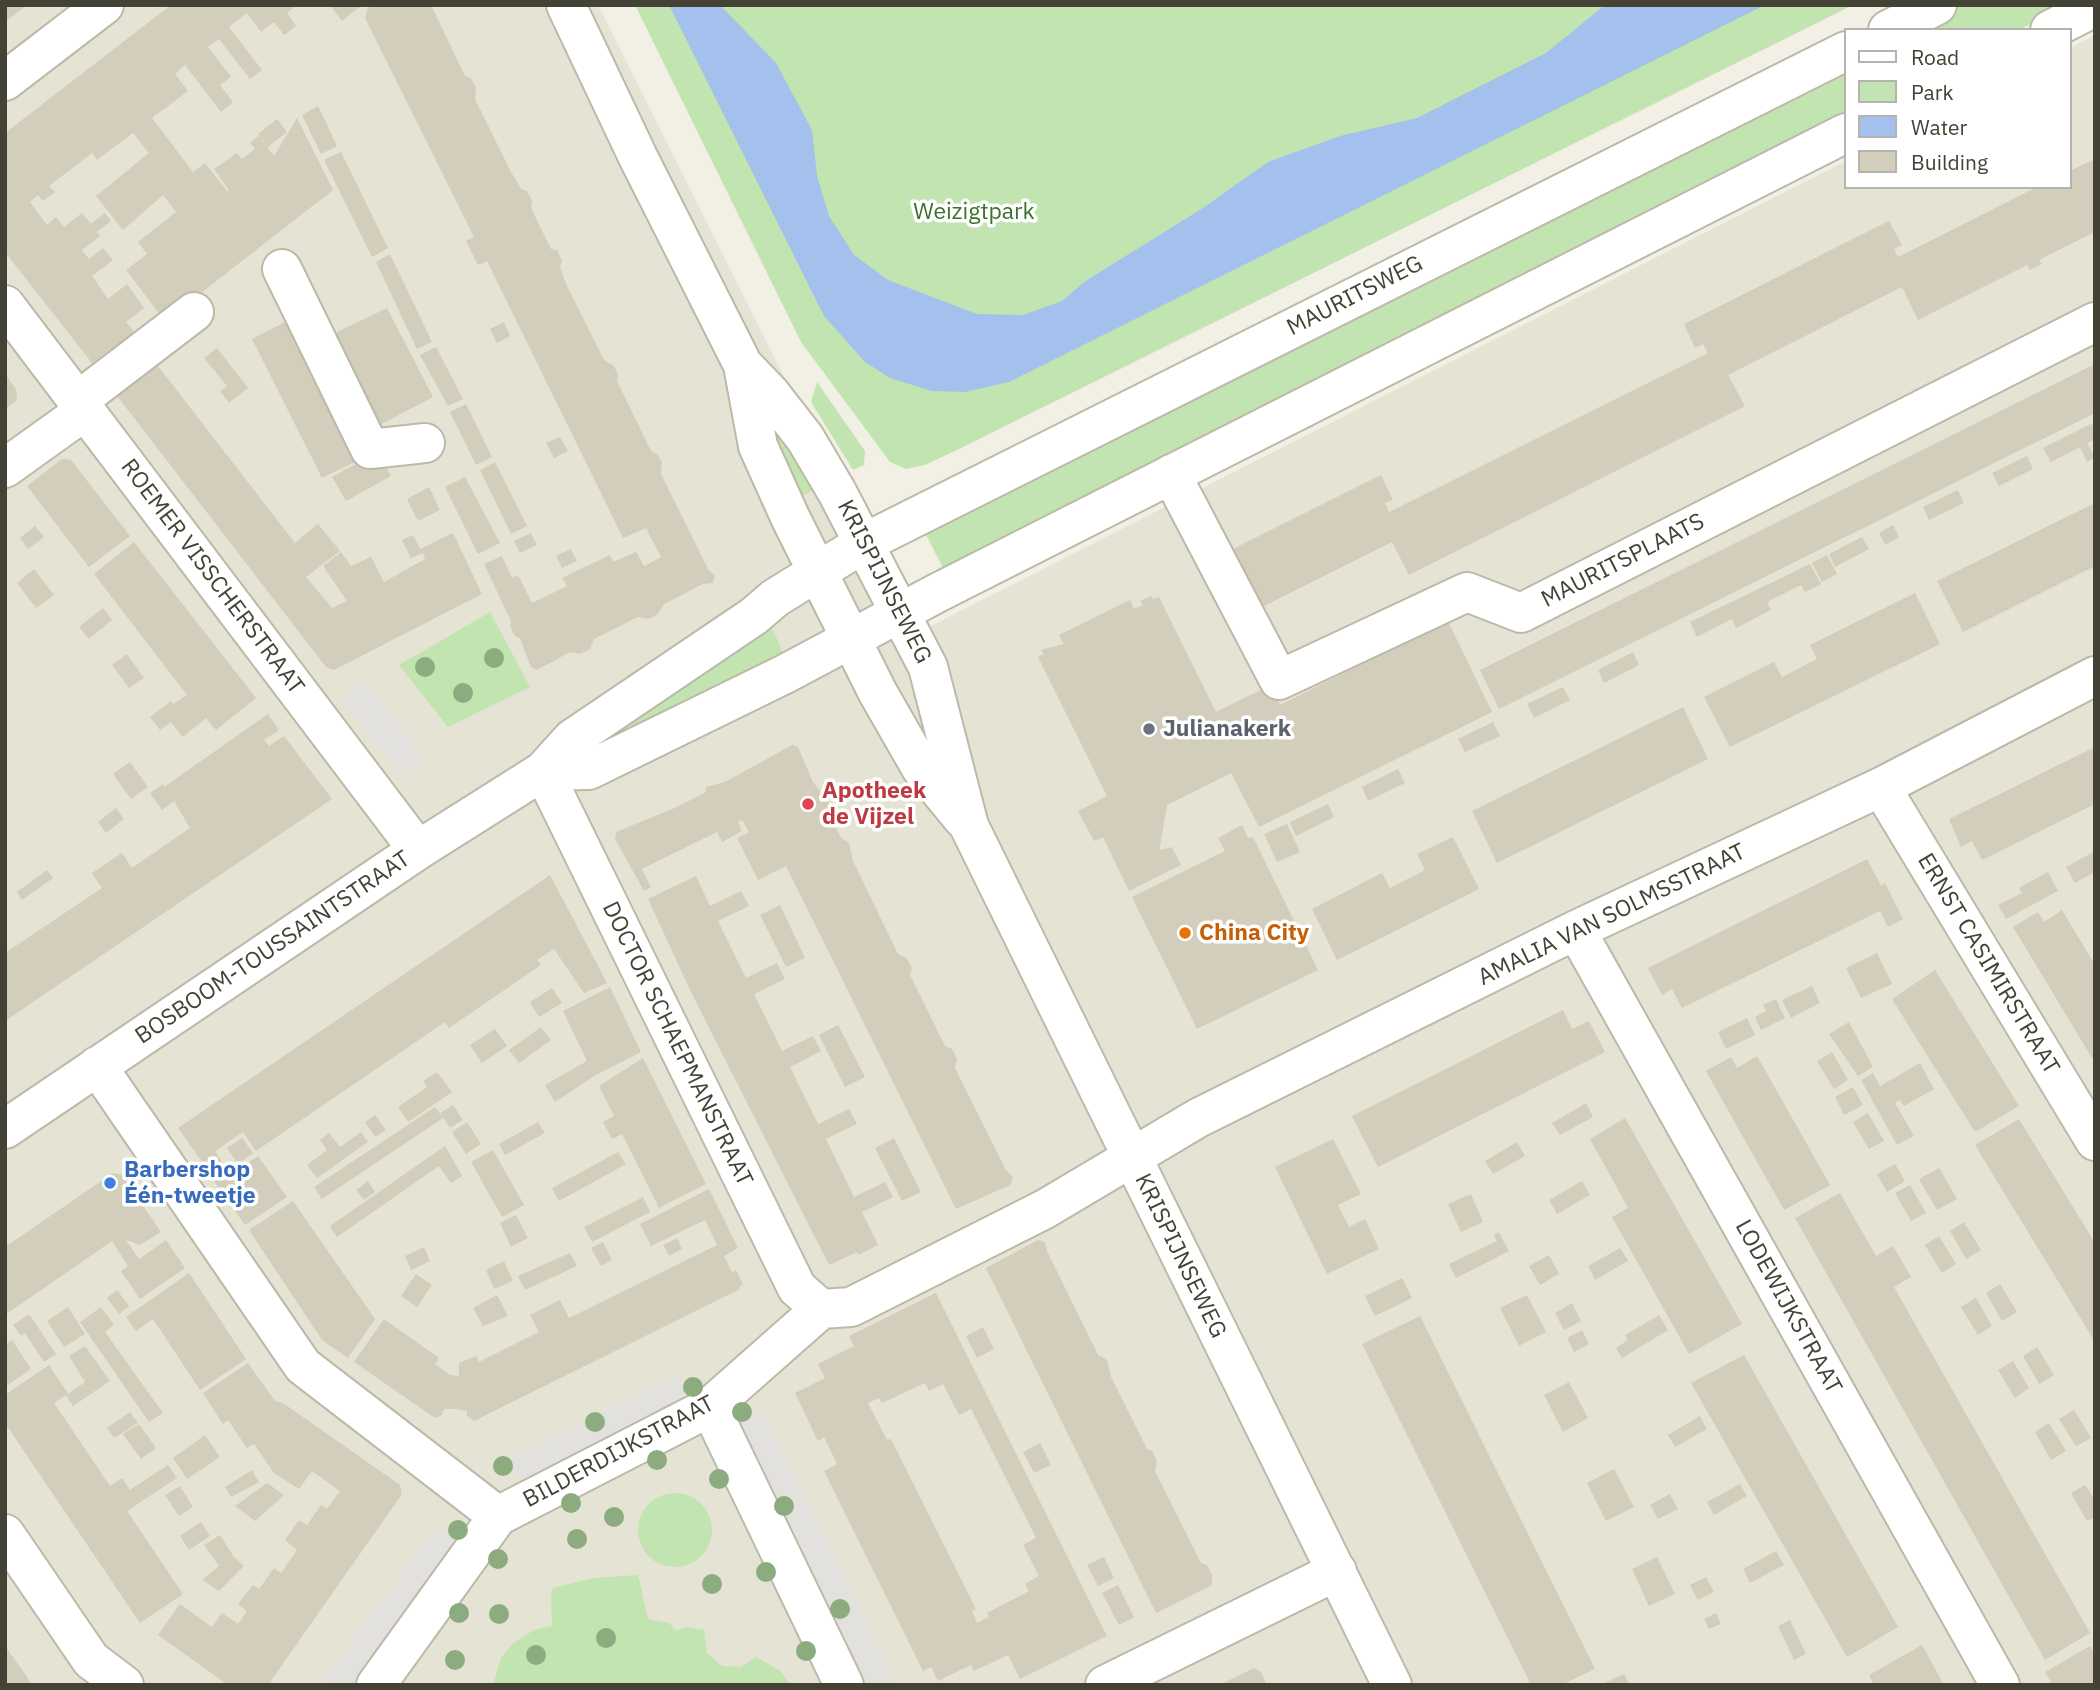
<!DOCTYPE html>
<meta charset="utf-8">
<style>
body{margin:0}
#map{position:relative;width:2100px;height:1690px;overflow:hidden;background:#f2f0e5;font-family:"IBM Plex Sans",sans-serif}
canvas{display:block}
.frame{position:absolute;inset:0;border:7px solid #444135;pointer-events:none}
.legend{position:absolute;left:1844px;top:28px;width:228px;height:161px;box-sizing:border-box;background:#fff;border:2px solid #b4b3ae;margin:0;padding:9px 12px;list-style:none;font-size:21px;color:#444135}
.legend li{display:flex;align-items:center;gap:14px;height:35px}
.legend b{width:35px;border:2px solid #b4b3ae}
</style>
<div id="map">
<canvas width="2100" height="1690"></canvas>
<div class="frame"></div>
<ul class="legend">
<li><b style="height:9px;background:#fff"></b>Road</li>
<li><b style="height:19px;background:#c2e4b0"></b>Park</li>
<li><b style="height:19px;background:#a4c0ec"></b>Water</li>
<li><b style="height:19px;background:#d2cebb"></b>Building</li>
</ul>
</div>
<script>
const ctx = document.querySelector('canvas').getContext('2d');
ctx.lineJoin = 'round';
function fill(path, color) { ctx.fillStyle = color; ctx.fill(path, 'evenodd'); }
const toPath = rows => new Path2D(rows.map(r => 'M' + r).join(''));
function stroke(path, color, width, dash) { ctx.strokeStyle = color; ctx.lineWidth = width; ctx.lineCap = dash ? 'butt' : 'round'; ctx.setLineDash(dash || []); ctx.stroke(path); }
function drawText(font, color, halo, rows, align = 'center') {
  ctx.font = font + ' "IBM Plex Sans",sans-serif'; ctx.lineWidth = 7; ctx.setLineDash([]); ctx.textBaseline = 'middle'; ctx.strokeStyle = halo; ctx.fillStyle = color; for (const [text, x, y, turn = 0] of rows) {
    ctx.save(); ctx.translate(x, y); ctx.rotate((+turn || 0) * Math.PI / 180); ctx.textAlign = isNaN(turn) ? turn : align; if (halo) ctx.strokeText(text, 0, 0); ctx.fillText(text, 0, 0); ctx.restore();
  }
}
fill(toPath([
 [5,5,598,5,913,635,1846,161,1846,187,2070,187,2070,48,2095,35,2095,1685,5,1685]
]), '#e5e3d3');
fill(toPath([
 [635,5,1853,5,957,450,925,465,906,469,890,462,801,342],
 [1956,5,2068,5,2019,30,1907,30],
 [1846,60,1846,117,943,568,921,525],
 [817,382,865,451,864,465,853,470,811,402],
 [761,394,821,486,796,499],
 [490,612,530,687,448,727,399,665],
 [770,623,787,662,582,760,569,751],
 '638 1530a37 37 0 1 1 74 0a37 37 0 1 1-74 0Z',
 [638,1575,648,1619,669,1623,676,1631,686,1627,704,1630,707,1653,722,1666,741,1667,756,1657,779,1670,791,1685,493,1685,501,1658,512,1644,534,1630,552,1626,551,1595,553,1588,593,1578]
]), '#c2e4b0');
fill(toPath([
 [365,681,424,757,401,775,341,699],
 [681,1373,693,1396,520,1482,508,1459],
 [763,1410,899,1685,866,1685,736,1423],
 [437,1526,462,1545,359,1685,319,1685]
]), '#e3e1dd');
fill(toPath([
 [669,5,720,5,776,63,812,130,817,176,829,216,854,255,888,280,977,314,1023,315,1062,301,1084,282,1203,208,1268,162,1340,136,1417,118,1546,53,1605,5,1765,5,1009,382,965,392,932,391,890,378,865,362,824,316]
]), '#a4c0ec');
fill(toPath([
 [5,5,27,5,5,22],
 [171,5,297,5,287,13,296,26,284,35,274,22,261,32,247,13,229,27,262,70,250,79,219,39,208,47,231,77,220,85,233,102,221,112,185,65,175,74,188,91,152,118,193,172,205,163,227,191,229,190,214,169,237,153,242,159,255,149,250,143,259,136,274,156,297,118,333,190,165,321,126,270,147,254,138,242,176,212,163,195,123,230,96,196,149,153,133,133,97,160,92,153,49,186,55,192,43,201,38,195,30,202,47,225,56,217,64,227,82,213,91,224,105,213,111,221,97,232,100,236,82,250,89,259,103,248,113,260,92,276,108,299,127,284,144,308,126,322,134,332,92,363,5,252,5,133],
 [330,5,362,5,342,21],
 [375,5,431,5,465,76,471,78,476,88,475,99,511,172,521,189,527,191,532,201,531,208,551,249,557,250,562,261,560,267,567,286,604,360,614,366,618,375,617,381,651,451,658,455,662,463,661,474,708,569,715,576,713,583,703,584,664,604,658,614,649,619,638,617,594,639,590,649,580,654,570,652,537,670,531,667,520,638,515,636,510,626,511,621,484,564,502,556,512,578,518,575,532,603,567,586,562,578,610,555,613,562,636,552,644,566,661,557,646,528,623,538,487,261,478,265,466,241,474,237,365,18,368,8],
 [318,106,337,146,321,154,302,115],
 [277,119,287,132,268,147,258,134],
 [341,152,388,248,372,257,324,160],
 [2095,159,2095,232,2039,260,2042,264,2030,270,2027,265,1918,320,1902,287,1728,375,1745,406,1409,575,1392,542,1258,609,1229,551,1381,475,1393,500,1385,503,1389,512,1708,353,1703,344,1695,348,1684,324,1833,249,1889,221,1902,245,1894,249,1898,257,2037,187,2070,187,2070,171],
 [390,254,432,342,417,349,376,262],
 [387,308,433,397,372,429,325,338],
 [295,317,365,457,322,478,252,339],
 [504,322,510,336,497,343,490,329],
 [436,347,463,399,448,406,420,355],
 [217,348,248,388,229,403,220,391,227,386,204,358],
 [151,357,295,543,318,524,340,551,306,577,332,608,347,601,323,566,341,552,351,566,371,557,384,582,425,559,423,553,411,558,402,540,413,535,420,549,453,533,482,594,334,670,326,667,111,388],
 [2095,364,2095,413,1499,709,1480,670],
 [5,374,16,389,17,400,5,409],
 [466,404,492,457,476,465,450,412],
 [2095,422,2095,439,2087,443,2095,457,2087,462,2080,447,2051,462,2043,448],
 [560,437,568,451,554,458,546,443],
 [378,452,391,476,346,501,332,477],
 [2027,456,2033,469,1999,486,1992,473],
 [62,459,71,460,130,536,89,567,27,486],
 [495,462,527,526,511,534,480,470],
 [465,477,500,543,478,554,445,487],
 [429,487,440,510,418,521,407,499],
 [1958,490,1964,503,1929,520,1923,507],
 [2095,503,2095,566,1963,632,1937,581],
 [1893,525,1899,537,1885,545,1879,533],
 [35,526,44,537,28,549,20,538],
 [531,533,537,545,520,553,514,541],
 [1862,537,1869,549,1835,567,1829,554],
 [134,542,256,698,216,730,206,718,183,737,171,722,160,730,150,717,171,701,173,704,187,695,94,574],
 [571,549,577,561,562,568,556,556],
 [1827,555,1837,574,1822,582,1812,563],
 [1810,564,1821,584,1805,592,1801,585,1767,602,1771,610,1736,628,1732,619,1697,637,1690,622],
 [34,569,54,595,36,608,17,583],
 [1915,593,1940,644,1730,747,1704,697,1774,662,1782,677,1817,659,1810,645],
 [1151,596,1153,599,1159,597,1216,712,1271,685,1280,705,1448,621,1492,712,1259,827,1231,773,1167,805,1160,847,1161,850,1172,847,1181,865,1129,891,1103,837,1094,841,1078,811,1107,796,1038,657,1044,654,1041,650,1064,644,1059,635,1130,600,1134,609,1143,605,1140,601],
 [103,608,112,620,89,639,79,627],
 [1633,652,1639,665,1604,683,1598,670],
 [127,654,144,678,129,688,112,665],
 [1563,687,1570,700,1534,718,1527,704],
 [1683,707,1708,759,1497,863,1472,811],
 [268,714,279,730,264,740,269,746,284,736,332,799,5,1021,5,953,102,888,92,873,122,853,132,868,190,828,174,801,162,810,150,793,163,784,164,787],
 [1493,722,1500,736,1465,752,1458,739],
 [792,745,798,747,813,782,830,805,830,817,841,838,849,843,853,861,898,954,907,958,912,969,910,975,945,1046,952,1049,957,1059,955,1068,1006,1170,1013,1177,1010,1185,956,1209,786,866,758,880,737,838,749,832,742,820,738,822,742,831,722,842,717,832,642,869,651,887,644,891,615,839,616,832,677,807,706,792,706,787,725,782],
 [2095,747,2095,804,1982,860,1972,841,1961,847,1949,819],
 [130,762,148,787,131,799,113,774],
 [1398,769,1405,783,1368,801,1362,787],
 [1328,804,1334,817,1296,836,1290,822],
 [116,808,124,819,106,833,98,822],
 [1287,824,1300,852,1277,862,1264,834],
 [1242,825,1248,838,1253,837,1318,970,1197,1029,1132,897,1225,851,1218,838],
 [1453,837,1479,889,1337,960,1312,909,1382,873,1390,888,1425,870,1417,854],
 [2095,851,2095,872,2075,883,2066,867],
 [1867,859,1881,886,1885,883,1903,919,1888,927,1880,911,1682,1008,1672,989,1662,995,1648,968],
 [47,870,53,878,22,900,17,892],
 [2048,872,2058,891,2006,919,1998,905,2022,893,2019,888],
 [550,875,607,983,584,993,554,949,537,960,541,965,449,1028,445,1022,256,1151,243,1132,215,1151,225,1167,212,1176,178,1128],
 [696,876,710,906,741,891,749,906,718,921,746,978,777,963,785,979,754,994,782,1051,813,1036,821,1051,790,1067,818,1124,849,1109,857,1124,826,1139,854,1197,885,1182,893,1197,862,1212,878,1245,858,1255,857,1252,829,1265,691,992,648,899],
 [780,905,805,958,786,967,760,915],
 [2062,910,2095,965,2095,1063,2013,927,2038,912,2044,922],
 [1877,953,1892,984,1861,998,1846,968],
 [1935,970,2019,1106,1975,1132,1892,999],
 [1812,986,1820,1003,1791,1018,1782,1000],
 [610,987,641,1052,594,1076,555,1102,545,1085,587,1061,563,1011],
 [552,988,562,1003,539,1017,530,1002],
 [1776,999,1785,1018,1761,1030,1755,1017,1766,1011,1763,1005],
 [1563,1010,1572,1029,1589,1021,1605,1052,1378,1167,1352,1116],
 [1747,1018,1755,1035,1726,1049,1718,1032],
 [1849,1022,1873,1067,1858,1076,1829,1034],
 [838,1025,865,1077,845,1087,819,1035],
 [541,1027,551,1040,519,1063,509,1050],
 [495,1029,507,1046,482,1063,470,1045],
 [1832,1052,1848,1080,1834,1089,1817,1061],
 [1757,1056,1830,1185,1784,1210,1706,1071,1731,1057,1737,1068],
 [643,1058,706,1184,659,1208,622,1134,612,1139,603,1122,614,1116,599,1086],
 [1920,1063,1934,1089,1904,1106,1900,1100,1895,1103,1914,1136,1897,1145,1861,1080,1873,1073,1880,1086],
 [437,1072,452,1092,408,1122,398,1107,427,1087,423,1081],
 [1853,1087,1863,1105,1844,1115,1835,1097],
 [1586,1103,1593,1117,1560,1135,1552,1123],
 [453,1105,463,1120,450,1128,440,1113],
 [435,1107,443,1118,322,1199,314,1187],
 [1868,1113,1884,1141,1869,1149,1853,1122],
 [375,1115,386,1130,375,1137,365,1122],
 [1625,1118,1742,1324,1689,1354,1612,1217,1628,1208,1590,1139],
 [2019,1119,2095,1243,2095,1342,1975,1145],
 [467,1122,481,1144,466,1154,452,1132],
 [538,1122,545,1133,505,1155,499,1144],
 [361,1132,368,1142,317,1178,307,1165,327,1150,320,1140,329,1133,340,1147],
 [242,1138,253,1153,238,1164,227,1148],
 [894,1138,921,1192,902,1201,875,1148],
 [1333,1139,1361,1194,1338,1205,1349,1227,1365,1219,1379,1249,1327,1274,1275,1167],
 [1517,1142,1525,1156,1493,1174,1485,1161],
 [445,1146,462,1176,451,1183,439,1166,337,1237,330,1226],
 [493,1150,524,1205,502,1217,471,1162],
 [618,1152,626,1164,559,1201,552,1188],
 [258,1156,287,1197,245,1225,214,1181,228,1172,231,1175],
 [1895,1164,1905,1181,1887,1192,1877,1174],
 [1939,1168,1957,1199,1937,1210,1919,1179],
 [113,1173,122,1175,161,1232,140,1245,126,1240,139,1259,166,1240,185,1268,140,1299,121,1271,128,1266,112,1241,5,1315,5,1247],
 [368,1181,375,1192,364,1200,356,1190],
 [1582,1181,1590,1195,1557,1214,1549,1200],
 [1910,1185,1926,1213,1911,1221,1895,1193],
 [709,1189,738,1248,724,1256,732,1272,736,1270,743,1284,739,1287,740,1289,474,1421,467,1416,467,1411,455,1409,444,1409,442,1415,435,1418,354,1362,384,1319,439,1358,435,1364,450,1375,459,1376,459,1363,476,1356,479,1362,539,1332,530,1315,560,1300,569,1318,717,1245,705,1220,651,1246,640,1224],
 [1840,1193,1876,1256,1893,1246,1911,1277,1894,1287,2090,1633,2045,1660,1795,1218],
 [1471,1194,1483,1222,1461,1232,1448,1204],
 [643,1197,650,1212,592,1242,584,1227],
 [293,1201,375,1319,348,1358,322,1340,249,1230],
 [516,1215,528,1238,511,1247,500,1223],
 [1964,1222,1981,1250,1966,1259,1950,1231],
 [1499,1232,1509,1251,1456,1278,1449,1264,1497,1241,1494,1235],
 [1939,1236,1956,1264,1942,1273,1925,1245],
 [677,1238,682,1249,669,1256,663,1245],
 [1038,1240,1045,1242,1047,1251,1098,1355,1107,1360,1111,1377,1147,1449,1152,1451,1157,1461,1155,1471,1201,1563,1207,1565,1212,1575,1212,1585,1156,1613,986,1268],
 [603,1242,612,1260,601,1266,591,1248],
 [424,1247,430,1261,411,1270,405,1256],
 [1620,1248,1628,1261,1595,1280,1588,1266],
 [570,1253,577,1266,525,1290,518,1276],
 [1549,1255,1559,1274,1540,1285,1529,1266],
 [504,1261,513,1281,494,1289,486,1270],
 [189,1273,246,1359,200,1390,153,1319,136,1331,126,1317],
 [416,1274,432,1285,417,1307,401,1296],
 [1402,1278,1412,1298,1375,1316,1365,1296],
 [2000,1284,2017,1312,2002,1321,1986,1293],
 [117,1290,129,1306,119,1314,107,1298],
 [936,1293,1107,1636,1020,1679,1008,1655,974,1671,971,1665,938,1681,931,1667,923,1671,824,1471,837,1464,824,1437,818,1441,795,1393,825,1378,818,1364,854,1346,849,1336],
 [925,1383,929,1391,943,1384,959,1415,971,1409,1036,1538,1023,1545,1039,1576,1025,1584,1029,1591,987,1613,989,1617,977,1623,972,1611,976,1609,891,1439,887,1440,868,1403,879,1398,882,1403],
 [497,1295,508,1316,483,1326,473,1308],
 [1527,1295,1546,1332,1519,1346,1500,1308],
 [1976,1298,1992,1326,1978,1335,1961,1307],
 [1572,1303,1581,1321,1564,1330,1555,1313],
 [68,1307,85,1334,64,1347,47,1321],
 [101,1307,114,1325,105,1332,163,1413,149,1422,80,1322],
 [29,1314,56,1354,44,1362,25,1333,21,1336,13,1325],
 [1659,1315,1668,1330,1622,1358,1616,1348,1628,1340,1625,1335],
 [1420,1316,1595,1669,1561,1685,1531,1685,1362,1344],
 [983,1327,994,1349,977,1358,966,1336],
 [1582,1330,1589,1344,1574,1352,1567,1338],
 [12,1340,31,1369,5,1387,5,1345],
 [85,1346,110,1381,73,1406,66,1395,54,1403,110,1486,122,1478,130,1490,168,1465,177,1478,127,1511,183,1594,140,1623,5,1423,5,1395,49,1365,68,1394,85,1382,69,1356],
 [2037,1347,2054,1375,2039,1384,2023,1356],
 [1744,1355,1898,1627,1847,1657,1691,1383],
 [2013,1361,2029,1388,2015,1398,1998,1370],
 [248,1363,275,1401,283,1403,400,1485,402,1494,268,1685,228,1685,158,1635,180,1604,212,1627,222,1613,238,1624,247,1611,238,1604,253,1585,259,1589,274,1568,281,1573,297,1550,285,1540,299,1520,307,1525,321,1505,327,1509,340,1491,312,1471,299,1489,274,1473,254,1444,247,1448,228,1420,223,1424,203,1393],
 [1569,1382,1588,1418,1563,1432,1544,1395],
 [2074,1410,2091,1438,2076,1446,2059,1419],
 [130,1412,138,1423,114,1438,107,1428],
 [1700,1416,1707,1429,1675,1447,1668,1435],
 [2049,1423,2066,1451,2051,1460,2035,1432],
 [139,1424,156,1448,141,1459,123,1434],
 [205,1435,220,1457,187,1479,173,1458],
 [1040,1443,1051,1465,1034,1473,1023,1452],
 [1614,1469,1634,1507,1606,1521,1587,1483],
 [252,1470,259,1482,231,1497,225,1487],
 [267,1483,284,1495,255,1521,235,1506],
 [1740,1484,1747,1496,1714,1515,1707,1502],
 [2085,1485,2095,1500,2095,1517,2087,1521,2071,1493],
 [180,1486,193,1507,179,1516,165,1495],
 [1670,1494,1678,1509,1658,1519,1650,1505],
 [201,1522,210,1536,189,1550,180,1536],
 [220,1535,234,1557,244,1566,219,1591,202,1580,219,1566,204,1545],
 [1776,1551,1784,1565,1750,1583,1743,1569],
 [1104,1557,1114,1578,1098,1586,1087,1565],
 [1657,1557,1675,1594,1649,1606,1632,1569],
 [1706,1577,1714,1592,1698,1600,1690,1585],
 [1118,1585,1134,1617,1119,1625,1102,1593],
 [1716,1613,1721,1624,1709,1629,1704,1619],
 [1790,1620,1806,1654,1794,1660,1778,1626],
 [1922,1645,1944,1685,1874,1685,1869,1675],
 [5,1646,25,1674,32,1685,5,1685],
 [2090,1646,2095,1655,2095,1685,2053,1685,2045,1672],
 [1254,1668,1261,1672,1267,1685,1219,1685],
 [1624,1674,1630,1685,1601,1685,1617,1677]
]), '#d2cebb');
const minor = toPath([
 [566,5,638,157,743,365,770,393,805,438,837,492,928,667,969,826,1392,1685],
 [1888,30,1937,5],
 [2050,30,2095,7],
 [5,81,104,5],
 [282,269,370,449,425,443],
 [5,305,418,850],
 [743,365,758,446,790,517,878,693,921,768,963,819],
 [79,400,194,312],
 [5,468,86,410],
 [1171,474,1279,680,1467,592,1521,613,2095,322],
 [543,771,589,770,785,674,939,592,1846,133],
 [543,771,797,1288,821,1309],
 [1881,787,2095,1141],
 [1576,930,2000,1685],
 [97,1066,303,1366,498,1516],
 [5,1129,418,850,543,771,572,739,754,616,775,598,864,543,1846,51],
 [710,1407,844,1685],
 [5,1534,91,1660,124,1685],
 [376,1685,498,1516,710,1407,821,1309,851,1307,1045,1209,1198,1118,1576,930,1881,787,2095,676],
 [1105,1685,1337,1571]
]);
stroke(minor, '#bcb9a8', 42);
stroke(minor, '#fff', 38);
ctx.fillStyle = '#8cab7f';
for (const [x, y] of [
 [494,658],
 [425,667],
 [463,693],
 [693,1387],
 [742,1412],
 [595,1422],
 [657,1460],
 [503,1466],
 [719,1479],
 [571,1503],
 [784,1506],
 [614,1517],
 [458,1530],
 [577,1539],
 [498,1559],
 [766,1572],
 [712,1584],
 [840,1609],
 [459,1613],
 [499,1614],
 [606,1638],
 [806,1651],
 [536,1655],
 [455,1660]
]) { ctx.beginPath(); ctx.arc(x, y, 10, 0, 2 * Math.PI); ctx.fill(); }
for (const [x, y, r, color] of [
 [1149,729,7,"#6b7280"],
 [808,804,7,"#e0444e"],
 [1185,933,7,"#e8710a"],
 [110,1183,7,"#3f7fe0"]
]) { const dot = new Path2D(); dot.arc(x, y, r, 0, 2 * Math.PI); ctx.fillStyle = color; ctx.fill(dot); stroke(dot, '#fff', 2.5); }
drawText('23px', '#39722c', '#fff', [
 ["Weizigtpark",974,212]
]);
drawText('23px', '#444135', '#fff', [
 ["MAURITSWEG",1355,296,-27],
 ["MAURITSPLAATS",1623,561,-27],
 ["ROEMER VISSCHERSTRAAT",212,577,53],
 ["KRISPIJNSEWEG",884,582,63],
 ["AMALIA VAN SOLMSSTRAAT",1612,915,-26],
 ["BOSBOOM-TOUSSAINTSTRAAT",273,948,-34],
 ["ERNST CASIMIRSTRAAT",1988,964,59],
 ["DOCTOR SCHAEPMANSTRAAT",677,1044,64],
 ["KRISPIJNSEWEG",1180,1256,64],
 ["LODEWIJKSTRAAT",1788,1307,61],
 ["BILDERDIJKSTRAAT",619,1452,-28]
]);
drawText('bold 23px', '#5b616d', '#fff', [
 ["Julianakerk",1163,729]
], 'left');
drawText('bold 23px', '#be3a42', '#fff', [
 ["Apotheek",822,791],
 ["de Vijzel",822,817]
], 'left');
drawText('bold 23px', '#c56008', '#fff', [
 ["China City",1199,933]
], 'left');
drawText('bold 23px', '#366cbe', '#fff', [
 ["Barbershop",124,1170],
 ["Één-tweetje",124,1196]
], 'left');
</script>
